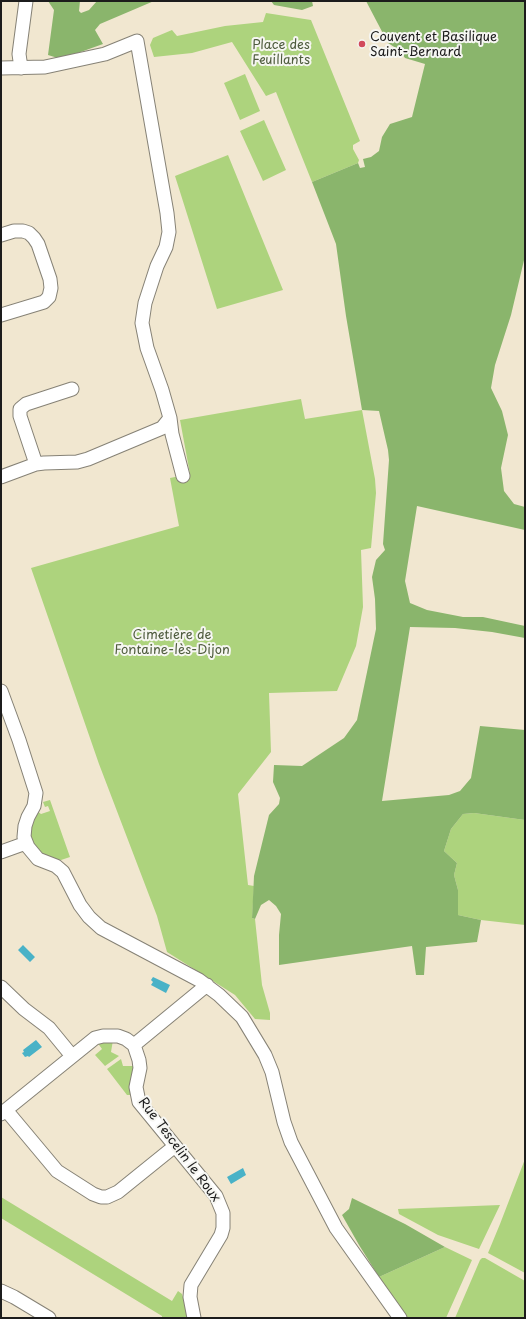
<!DOCTYPE html>
<meta charset="utf-8">
<style>
body{margin:0}
#map{position:relative;width:526px;height:1319px;overflow:hidden;background:#f1e7d0;font-family:"Playpen Sans",sans-serif}
canvas{display:block}
.frame{position:absolute;inset:0;border:2px solid #1c1c1c;pointer-events:none}
</style>
<div id="map">
<canvas width="526" height="1319"></canvas>
<div class="frame"></div>
</div>
<script>
const ctx = document.querySelector('canvas').getContext('2d');
ctx.lineJoin = 'round';
function fill(path, color) { ctx.fillStyle = color; ctx.fill(path, 'evenodd'); }
const toPath = rows => new Path2D(rows.map(r => 'M' + r).join(''));
function stroke(path, color, width, dash) { ctx.strokeStyle = color; ctx.lineWidth = width; ctx.lineCap = dash ? 'butt' : 'round'; ctx.setLineDash(dash || []); ctx.stroke(path); }
function drawText(font, color, halo, rows, align = 'center') {
  ctx.font = font + ' "Playpen Sans",sans-serif'; ctx.lineWidth = 4; ctx.setLineDash([]); ctx.textBaseline = 'middle'; ctx.strokeStyle = halo; ctx.fillStyle = color; for (const [text, x, y, turn = 0] of rows) {
    ctx.save(); ctx.translate(x, y); ctx.rotate((+turn || 0) * Math.PI / 180); ctx.textAlign = isNaN(turn) ? turn : align; if (halo) ctx.strokeText(text, 0, 0); ctx.fillText(text, 0, 0); ctx.restore();
  }
}
fill(toPath([
 [266,13,311,20,360,141,353,145,353,149,359,160,358,163,312,182,276,92,266,96,232,42,192,53,154,57,150,45,153,38,172,30,177,36,225,26,263,22],
 [245,74,260,111,240,120,224,83],
 [264,120,286,170,263,181,240,131],
 [228,155,283,290,217,309,175,176],
 [301,399,305,419,362,410,375,479,376,493,371,548,361,550,363,607,356,646,337,691,269,693,271,752,238,794,248,885,254,886,252,918,255,919,262,985,270,1013,270,1020,255,1019,235,995,167,952,157,916,99,764,31,568,179,526,170,478,190,474,180,420],
 [50,800,70,857,61,860,54,859,39,853,32,842,30,836,31,823,37,811,41,814,50,811,48,806,45,807,43,802],
 [474,813,525,820,525,925,481,920,458,915,458,890,454,875,457,863,444,851,451,829,463,814],
 [113,1040,111,1052,119,1056,105,1066,95,1055,102,1049,97,1042],
 [121,1059,123,1066,136,1066,132,1095,127,1095,107,1069],
 [525,1159,525,1273,488,1253,500,1224],
 [1,1197,172,1301,178,1291,182,1294,187,1310,187,1318,162,1318,162,1316,1,1218],
 [500,1205,479,1249,438,1235,399,1214,398,1209],
 [445,1247,472,1260,446,1318,408,1318,379,1277],
 [482,1258,485,1258,525,1281,525,1318,455,1318,480,1260]
]), '#add37d');
fill(toPath([
 [48,1,80,1,79,11,81,13,89,10,97,1,154,1,100,24,95,30,103,44,61,59,48,55,54,10],
 [271,1,312,1,313,6,302,10,274,5],
 [366,1,525,1,525,256,511,315,495,365,491,388,502,411,508,435,501,468,504,491,514,504,525,507,525,530,417,506,405,581,410,603,427,610,463,617,483,617,525,626,525,638,492,632,455,628,410,627,382,801,449,795,460,791,471,778,480,726,525,730,525,820,474,813,463,814,451,829,444,851,457,863,454,875,458,890,458,915,481,920,477,942,426,947,424,975,416,975,412,946,279,965,279,935,281,914,276,906,269,900,261,905,255,919,252,918,254,876,269,815,279,804,280,798,273,782,274,765,302,766,344,738,357,720,376,629,375,599,372,577,376,560,385,550,383,544,389,460,388,450,379,411,362,410,346,316,336,244,312,182,358,163,360,168,365,167,363,159,371,157,379,151,382,137,390,124,412,117,425,64,405,58,399,50,388,43],
 [352,1198,405,1224,445,1247,379,1277,359,1245,342,1215,349,1209]
]), '#8ab56c');
fill(toPath([
 [23,945,35,957,30,962,18,950],
 [153,977,170,985,166,993,151,985,153,982,151,980],
 [36,1040,42,1047,29,1057,28,1056,25,1057,22,1053,24,1052,23,1050],
 [243,1168,246,1175,231,1184,227,1177]
]), '#49b2c7');
const minor = toPath([
 [1,68,45,67,105,54,137,41,167,213,169,232,166,247,157,266,145,303,142,323,147,348,162,390,170,418,172,434,183,476],
 [21,68,19,54,26,1],
 [1,235,14,231,23,231,29,233,34,238,38,244,50,279,51,288,49,297,44,302,1,315],
 [36,464,20,416,20,409,26,404,72,389],
 [1,477,36,464,44,463,77,462,88,459,162,428,170,418],
 [1,691,19,740,36,793,34,806,28,817,25,826,24,837,28,847,38,859,56,866,63,872,80,905,89,917,101,928,199,980,219,995,242,1017,265,1055,272,1072,284,1122,291,1142,336,1228,400,1318],
 [1,852,26,843],
 [1,987,24,1009,49,1028,72,1056],
 [134,1045,207,985],
 [6,1110,57,1171,93,1194,101,1197,107,1197,118,1192,175,1146],
 [1,1114,95,1038,103,1036,118,1036,126,1039,134,1045,139,1060,140,1068,136,1087,139,1102,216,1196,223,1213,223,1228,221,1235,191,1285,190,1297,194,1318],
 [1,1291,14,1297,49,1318]
]);
stroke(minor, '#868276', 15);
stroke(minor, '#fff', 13);
for (const [x, y, r, color] of [
 [362,44,4,"#d1495b"]
]) { const dot = new Path2D(); dot.arc(x, y, r, 0, 2 * Math.PI); ctx.fillStyle = color; ctx.fill(dot); stroke(dot, '#f6f6f2', 1.5); }
drawText('13px', '#1c1c1c', '#f6f6f2', [
 ["Couvent et Basilique",370,37],
 ["Saint-Bernard",370,52]
], 'left');
drawText('13px', '#4f5c3e', '#f6f6f2', [
 ["Place des",281,45],
 ["Feuillants",281,60],
 ["Cimetière de",172,635],
 ["Fontaine-lès-Dijon",172,650]
]);
drawText('13px', '#1c1c1c', '#f6f6f2', [
 ["Rue Tescelin le Roux",179,1150,53]
]);
</script>
